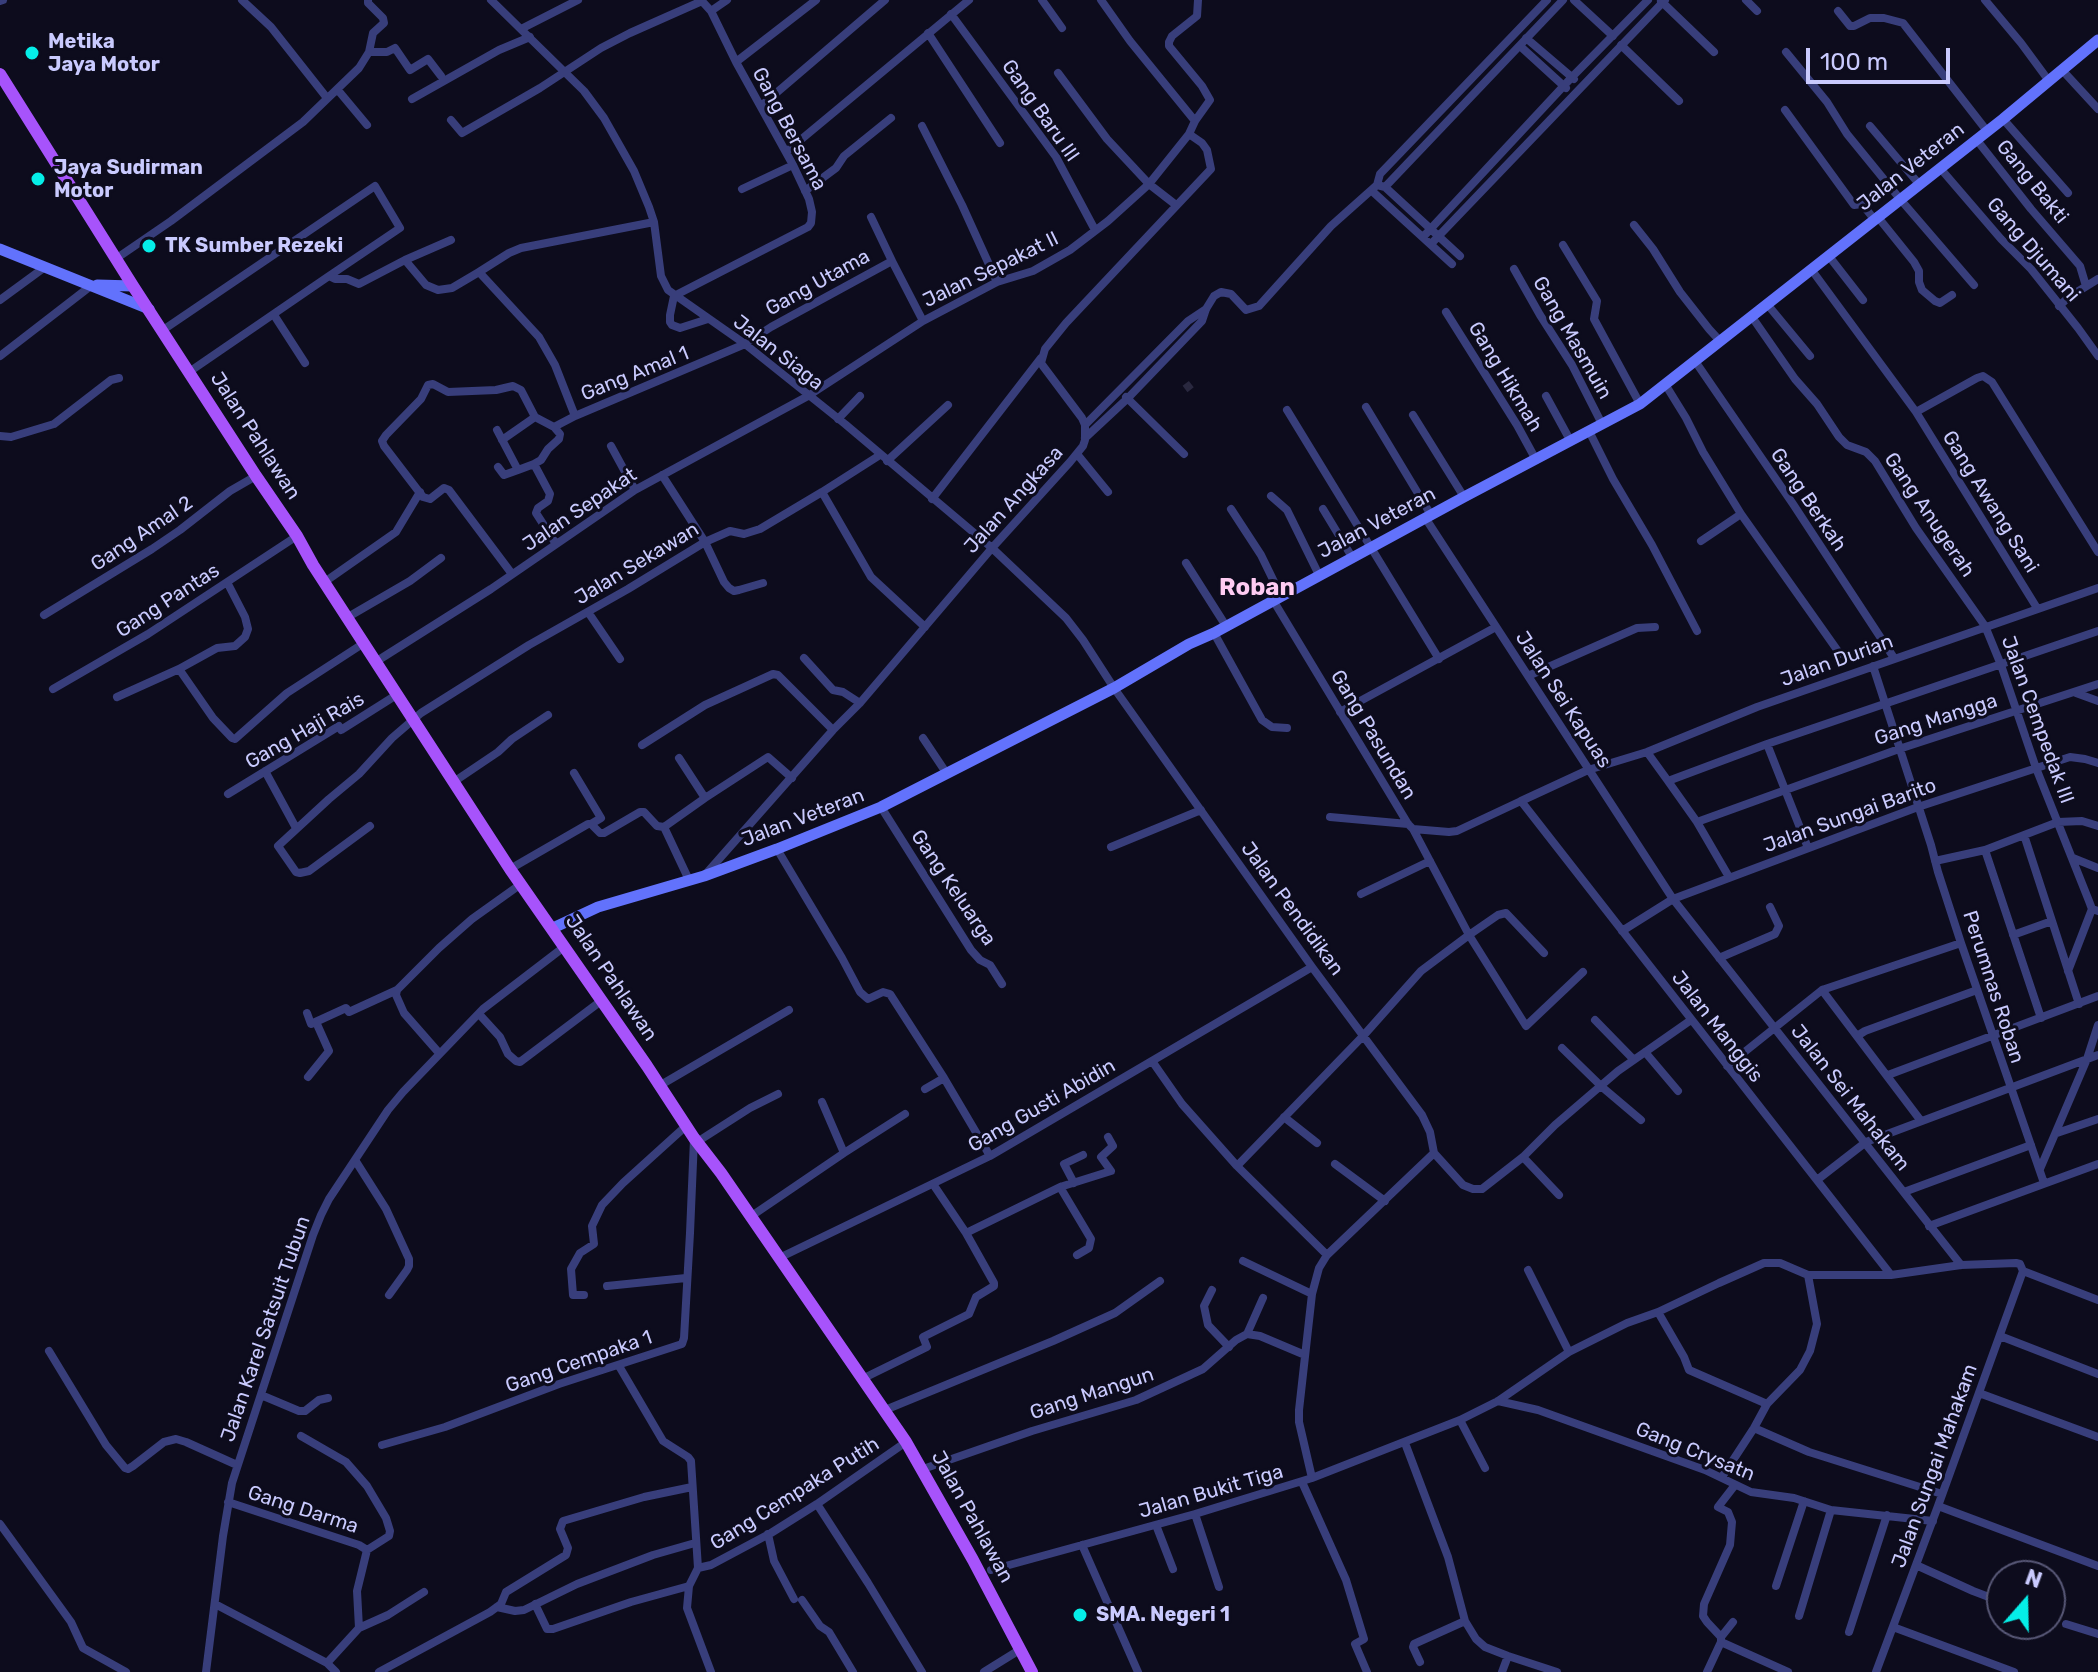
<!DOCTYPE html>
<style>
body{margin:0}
#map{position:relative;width:2098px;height:1672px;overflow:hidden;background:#0d0c1d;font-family:Rubik,sans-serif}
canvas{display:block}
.north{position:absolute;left:1986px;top:1560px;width:80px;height:80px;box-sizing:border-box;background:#0d0c1d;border:2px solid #585877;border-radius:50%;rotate:20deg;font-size:22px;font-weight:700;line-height:32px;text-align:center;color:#c9cafe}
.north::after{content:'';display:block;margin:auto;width:28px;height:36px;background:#05eee8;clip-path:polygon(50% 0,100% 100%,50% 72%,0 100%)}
.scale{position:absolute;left:1806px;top:48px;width:144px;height:36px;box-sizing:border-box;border:4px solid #c9cafe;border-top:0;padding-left:10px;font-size:24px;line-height:28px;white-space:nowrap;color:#c9cafe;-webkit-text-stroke:6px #0d0c1d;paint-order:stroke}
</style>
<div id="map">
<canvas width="2098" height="1672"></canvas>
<div class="north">N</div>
<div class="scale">100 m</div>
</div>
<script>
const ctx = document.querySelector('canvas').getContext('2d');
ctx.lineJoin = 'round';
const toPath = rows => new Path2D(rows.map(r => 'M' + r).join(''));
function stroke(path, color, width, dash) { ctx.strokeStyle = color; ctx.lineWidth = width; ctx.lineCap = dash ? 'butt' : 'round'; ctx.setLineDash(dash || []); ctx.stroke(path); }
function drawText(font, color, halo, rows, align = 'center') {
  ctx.font = font + ' Rubik,sans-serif'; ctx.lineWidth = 6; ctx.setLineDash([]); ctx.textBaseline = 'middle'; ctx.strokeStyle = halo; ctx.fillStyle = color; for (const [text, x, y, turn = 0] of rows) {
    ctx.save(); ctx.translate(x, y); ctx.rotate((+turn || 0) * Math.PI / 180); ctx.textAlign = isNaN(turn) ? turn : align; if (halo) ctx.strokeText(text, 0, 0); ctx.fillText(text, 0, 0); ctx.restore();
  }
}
stroke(toPath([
 [1185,389,1194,382]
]), '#29283f', 8, [8, 4]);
stroke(toPath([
 [242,0,271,27,327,98],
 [491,0,584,91,604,118,634,171,649,207,654,222,661,276,668,290,745,344,845,424,992,548,1066,618,1083,640,1114,688,1312,967,1422,1115,1430,1132,1434,1153],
 [701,0,711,11,736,62,793,165,809,199,812,212,811,223,808,227,674,296,670,315,670,322,672,325,680,328,708,319],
 [1042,0,1062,28],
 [1101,0,1130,41,1195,121],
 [1574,0,1613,36],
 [1746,0,1757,11],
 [1985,0,2021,43,2049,81],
 [0,1,3,0],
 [1661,1,1714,52],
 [711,11,727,0],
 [1838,11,1850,26,1854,26,1870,18,1884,18,1903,23,1987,131],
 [951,14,1056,157,1095,230],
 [521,29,578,0],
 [928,33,1000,143],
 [1526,38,1574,79],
 [1621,45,1679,101],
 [1520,46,1566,88],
 [369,52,387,52,395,48,410,70,428,59,441,76],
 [1786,52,1827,102,1847,134,1900,199,1974,285],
 [736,62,816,0],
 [2063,71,2098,109],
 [1058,73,1107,139,1149,184,1176,205],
 [337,89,367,125],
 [412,99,499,50,530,37],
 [761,106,885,0],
 [1785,110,1854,205,1862,204,1874,219],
 [2003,119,2068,193],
 [451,120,462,133,540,88,601,48,630,33,702,1],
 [922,126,962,205,997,282],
 [1870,126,1919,184],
 [1976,139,2031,209,2080,266,2086,286],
 [786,152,969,0],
 [1940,168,2001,239,2031,269,2078,328,2098,356],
 [1377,185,1380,174,1547,0],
 [1385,187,1460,256],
 [742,189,793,165],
 [805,191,836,168,844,156,891,118],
 [1372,191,1452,264],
 [1877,216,1914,262,1919,271,1919,282,1922,290,1935,301,1940,303,1952,295],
 [871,217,892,261],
 [1634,225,1653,249,1680,292,1709,329,1720,341],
 [1423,237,1572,77,1648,0],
 [1431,244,1665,0],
 [1563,245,1597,301,1594,319,1640,404],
 [1828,255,1863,300],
 [117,258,171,221,303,122,359,68,369,52,373,33,384,23,383,18,368,3,368,0],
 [405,260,451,240],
 [1514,269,1540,315,1572,365,1602,424],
 [1811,269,1916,412,1977,378,1983,376,1992,382,2098,552],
 [479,272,509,253,521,248,654,222],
 [0,300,45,267],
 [1767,304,1810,356],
 [2059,306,2069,297,2098,279],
 [1446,312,1517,425,1535,458],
 [274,315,305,363],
 [1752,317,1795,379,1817,404,1839,437,1847,445,1866,452,1875,461,1916,528,1985,626,2001,665,2036,768,2089,901,2092,909,2098,911],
 [163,330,375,186,400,228,329,276],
 [0,356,92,285],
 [1695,361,1793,504,1894,658],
 [189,372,329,276,335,279,347,279,359,284,405,260,426,285,438,290,452,288,479,272,539,337,555,365,575,416,745,344,771,327,892,261,923,321],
 [1665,384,1686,418,1703,452,1741,514,1840,654],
 [1546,396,1570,440],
 [1126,397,1184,454],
 [1366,407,1431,515],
 [1287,410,1439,659],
 [1916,412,2037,608],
 [1413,415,1464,497],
 [838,419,860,396],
 [1085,425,1188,321,1206,309],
 [554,427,575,416],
 [497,430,518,470,534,464,550,494,548,501,538,508,536,513,556,544],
 [1589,431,1613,479,1652,545,1697,631],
 [0,436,11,437,54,424,111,380,119,378],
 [1085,438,1128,398,1202,321,1206,309,1214,296,1221,292,1231,294,1246,310,1259,306,1331,226,1377,185,1385,187,1563,0],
 [502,440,535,417,521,390,513,386,496,390,448,392,433,384,428,385,421,399,386,435,382,441,384,446,423,497,430,499,444,488,449,490,512,574],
 [611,446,635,490],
 [1077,454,1108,492],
 [887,461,948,405],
 [534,464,541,460,548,449,559,439,560,434,554,427,535,417],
 [498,467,504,475,518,470],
 [662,475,705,542,724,582,729,588,734,591,739,590,763,583],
 [822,492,871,577,925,627],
 [1271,496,1287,510,1319,575],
 [932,499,1041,358],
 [1231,509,1261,555,1281,596],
 [1323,509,1352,557],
 [1426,519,1673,899,1961,1265],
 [1701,541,1741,514],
 [1186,563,1226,626],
 [326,581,396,532,420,492],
 [1273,600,1408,824,1413,829,1449,832,1457,831,1521,801],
 [588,612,620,659],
 [44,615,152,549,180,530,230,491,256,476],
 [348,617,410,581,441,558],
 [1214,633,1262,720,1272,727,1287,728],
 [804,658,833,690,843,692,860,703],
 [377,661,491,589,635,490,808,396,923,321,997,282,1033,271,1070,250,1108,221,1149,184,1189,134,1195,121,1210,100,1202,86,1169,46,1169,42,1172,36,1197,16,1198,0],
 [1873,666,1931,845,1938,872,1961,943,2044,1183],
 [179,669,213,718,232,738,235,739,287,693,364,643],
 [1528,676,1637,628,1655,627],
 [53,689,148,634,297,536],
 [2076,693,2098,701],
 [117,697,179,669,217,648,235,646,245,637,248,629,245,617,227,582],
 [1340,712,1496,627],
 [923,738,947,774],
 [1767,744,1808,848],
 [642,745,705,705,773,674,778,675,833,730],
 [1647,752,1668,781,1767,744,2098,631],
 [679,758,705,798,664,827,689,880],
 [265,771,296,828],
 [574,773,601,818,591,824],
 [455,781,498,752,512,739,548,715],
 [1668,781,1697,822,1899,749,2098,684],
 [228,794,339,726,341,730,398,694],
 [705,798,768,757,792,778],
 [881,807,971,950,980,960,990,965,1002,984],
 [1330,817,1408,824],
 [1697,822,1729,877],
 [370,826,309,871,300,873,296,872,278,846,329,799,359,774,392,738,421,713,529,645,628,589,705,542,730,531,744,534,760,529,822,492,880,455],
 [1413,829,1469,935,1526,1026,1583,972],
 [2024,835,2079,1004],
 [1111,847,1201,810],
 [777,849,842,958,860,992,868,999,883,992,890,994,944,1078,990,1156],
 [1985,850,2041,1018],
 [2073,858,2098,868],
 [1935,861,1985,850,2058,822,2082,821,2098,826],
 [510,869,588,824,591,824,600,833,604,833,640,812,644,812,657,826,664,827],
 [705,875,833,730,860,703,992,548,1070,462,1083,446,1085,440,1085,425,1082,418,1043,366,1041,363,1045,349,1066,323,1211,169,1207,150,1202,143,1189,134],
 [1361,894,1430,861],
 [1622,931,1673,899,1918,807,2070,757,2085,759,2098,763],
 [2013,935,2052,921],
 [1719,958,1775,934,1779,926,1770,907],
 [2068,971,2092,909],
 [1822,990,1921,1121],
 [307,1013,311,1024,346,1008,349,1012,397,990],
 [479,1014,500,1037,508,1054,516,1061,520,1062,601,1001],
 [1595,1020,1634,1060],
 [1857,1036,1865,1031,1977,990],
 [1562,1048,1602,1087,1641,1120],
 [1645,1052,1678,1091],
 [439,1053,404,1013,396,995,397,990,439,948,472,919,521,884],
 [1152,1061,1182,1104,1237,1166,1327,1255],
 [1727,1066,1822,990,1961,943],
 [1888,1075,2098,996],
 [308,1077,329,1051,316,1022],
 [659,1086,789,1010],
 [925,1089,944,1078],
 [1284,1117,1317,1143],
 [2057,1133,2098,1119],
 [697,1142,750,1108,778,1094],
 [844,1153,905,1114],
 [1434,1153,1463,1185,1473,1189,1482,1189,1523,1157,1555,1125,1618,1071,1691,1020],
 [1523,1157,1559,1195],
 [355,1160,386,1209,409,1259,409,1266,407,1270,389,1295],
 [1335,1164,1385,1201],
 [1237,1166,1364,1035,1421,971,1469,935,1498,915,1506,913,1544,953],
 [2040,1169,2087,1059,2098,1025],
 [1817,1180,1866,1142,2098,1055],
 [1074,1183,1064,1164,1083,1155],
 [1060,1187,1111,1171,1101,1157,1113,1146,1108,1137],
 [1904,1192,2031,1145],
 [750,1217,844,1153,822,1102],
 [1929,1226,2098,1164],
 [966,1233,1060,1187,1091,1239,1089,1248,1077,1255],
 [779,1258,990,1156,1312,967],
 [1243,1261,1312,1294],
 [1528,1270,1569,1352],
 [2023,1271,2020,1264,2016,1263,1961,1265,1891,1275,1521,801,1588,770,1647,752,1757,707,2098,588],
 [2023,1271,2098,1300],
 [607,1286,686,1278],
 [1212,1290,1204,1306,1208,1325,1229,1347],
 [584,1295,573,1295,571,1269,580,1253,594,1244,592,1226,602,1205,623,1183,686,1126],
 [1658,1312,1684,1357,1689,1370,1767,1404],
 [1247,1334,1263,1298],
 [2000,1336,2098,1374],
 [49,1351,106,1445,125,1468,128,1469,133,1466,164,1442,176,1439,186,1442,237,1465],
 [619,1366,663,1441,688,1457,691,1461,698,1568],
 [862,1379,927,1347,923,1337,969,1314,976,1297,994,1286,994,1283,966,1233,933,1184],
 [1979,1393,2098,1437],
 [261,1395,299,1411,305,1411,319,1400,328,1398],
 [1498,1401,1538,1410,1705,1470,1751,1492,1794,1498,1831,1510,1933,1521],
 [885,1410,1053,1341,1115,1313,1160,1281],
 [1460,1420,1485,1468],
 [1754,1428,1809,1452,1942,1494],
 [301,1436,346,1462,367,1486,386,1518,390,1531,389,1536,367,1550,357,1591,359,1628,327,1663],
 [1405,1443,1448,1557,1465,1621,1476,1639,1485,1647,1508,1656,1557,1672],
 [382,1445,445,1427,559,1384,682,1344,684,1338,690,1233,694,1139],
 [923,1469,1032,1431,1136,1400,1203,1369,1236,1340,1247,1334,1260,1336,1305,1355],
 [1722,1477,1754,1428,1767,1404,1800,1370,1810,1351,1817,1324,1808,1275],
 [1312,1478,1460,1420,1498,1401,1569,1352,1627,1323,1658,1312,1719,1283,1764,1263,1780,1263,1808,1275,1891,1275],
 [1302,1482,1346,1580,1364,1639,1355,1644,1367,1672],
 [228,1502,359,1545,367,1550],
 [817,1504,868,1583,922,1672],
 [1938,1506,2098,1566],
 [1195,1514,1219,1587],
 [0,1524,71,1622,83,1648,126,1672],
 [1156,1525,1173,1569],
 [768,1534,774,1561,794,1599],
 [1082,1545,1138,1672],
 [1916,1565,1973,1591,2002,1602],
 [991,1570,1195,1514,1312,1478,1299,1422,1299,1410,1312,1294,1319,1268,1327,1255,1434,1153],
 [1776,1586,1804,1501],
 [802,1600,820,1626,829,1632,853,1672],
 [215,1604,327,1663,336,1672],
 [535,1604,547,1629,553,1629,631,1602,689,1586],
 [497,1607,515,1611,524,1610,577,1584,653,1555,695,1543],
 [1799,1616,1831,1510],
 [2066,1624,2098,1634],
 [1893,1627,2014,1672],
 [359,1628,388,1615,424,1592],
 [1849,1632,1887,1515],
 [1721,1637,1733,1622],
 [1721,1642,1788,1672],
 [1420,1662,1413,1647,1414,1644,1465,1621],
 [206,1672,223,1536,232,1483,313,1235,321,1215,329,1199,388,1110,403,1092,483,1009,564,947],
 [379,1672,490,1612,501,1604,506,1592,566,1555,568,1548,560,1529,563,1521,644,1497,692,1487],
 [711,1672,687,1608,689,1586,698,1568,711,1565,771,1533,817,1504,906,1442],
 [984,1672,1021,1649],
 [1502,1672,1508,1656],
 [1707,1672,1721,1642,1721,1637,1707,1622,1703,1616,1704,1604,1730,1545,1732,1522,1728,1512,1718,1507,1735,1485],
 [1876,1672,1938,1506,2023,1271]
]), '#383e7b', 8);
stroke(toPath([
 [0,249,149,309],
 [97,285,133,286],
 [553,928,598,907,704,876,777,849,881,807,1114,688,1189,644,1214,633,1464,497,1640,404,2003,119,2098,40]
]), '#6272fc', 11);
stroke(toPath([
 [0,74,133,286,256,476,297,536,313,565,510,869,647,1066,694,1138,721,1173,906,1442,973,1560,1032,1672]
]), '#a753fb', 12);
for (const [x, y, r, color] of [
 [32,53,8,"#05eee8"],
 [38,179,8,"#05eee8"],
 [149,246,8,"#05eee8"],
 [1080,1615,8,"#05eee8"]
]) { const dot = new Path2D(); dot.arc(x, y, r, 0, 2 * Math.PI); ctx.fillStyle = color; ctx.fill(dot); stroke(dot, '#0d0c1d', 3); }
drawText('bold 20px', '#c9cafe', '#0d0c1d', [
 ["Metika",48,42],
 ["Jaya Motor",48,65],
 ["Jaya Sudirman",54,168],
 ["Motor",54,191],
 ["TK Sumber Rezeki",165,246],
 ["SMA. Negeri 1",1096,1615]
], 'left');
drawText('20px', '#c9cafe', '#0d0c1d', [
 ["Gang Baru III",1040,111,55],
 ["Gang Bersama",789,129,62],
 ["Jalan Veteran",1911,167,-38],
 ["Gang Bakti",2032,182,51],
 ["Gang Djumani",2033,250,49],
 ["Jalan Sepakat II",991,270,-26],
 ["Gang Utama",818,283,-29],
 ["Gang Masmuin",1572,338,60],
 ["Jalan Siaga",778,353,38],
 ["Gang Amal 1",635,374,-22],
 ["Gang Hikmah",1505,377,59],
 ["Jalan Pahlawan",255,436,57],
 ["Jalan Angkasa",1014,500,-48],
 ["Gang Berkah",1808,500,56],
 ["Gang Awang Sani",1990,502,58],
 ["Jalan Sepakat",580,510,-34],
 ["Gang Anugerah",1929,515,56],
 ["Jalan Veteran",1377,523,-28],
 ["Gang Amal 2",142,534,-34],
 ["Jalan Sekawan",637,564,-31],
 ["Gang Pantas",168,601,-33],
 ["Jalan Durian",1837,661,-20],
 ["Jalan Sei Kapuas",1563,700,57],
 ["Gang Mangga",1936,720,-18],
 ["Jalan Cempedak III",2037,720,70],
 ["Gang Haji Rais",305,731,-30],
 ["Gang Pasundan",1373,735,59],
 ["Jalan Sungai Barito",1850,816,-20],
 ["Jalan Veteran",803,818,-21],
 ["Gang Keluarga",953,888,56],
 ["Jalan Pendidikan",1292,909,54],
 ["Jalan Pahlawan",611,978,56],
 ["Perumnas Roban",1993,987,72],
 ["Jalan Manggis",1717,1027,52],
 ["Jalan Sei Mahakam",1850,1098,52],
 ["Gang Gusti Abidin",1042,1106,-30],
 ["Jalan Karel Satsuit Tubun",266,1329,-71],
 ["Gang Cempaka 1",579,1362,-19],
 ["Gang Mangun",1092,1394,-18],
 ["Gang Crysatn",1695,1452,22],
 ["Jalan Sungai Mahakam",1935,1466,-70],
 ["Jalan Bukit Tiga",1211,1492,-16],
 ["Gang Cempaka Putih",795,1494,-32],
 ["Gang Darma",303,1510,18],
 ["Jalan Pahlawan",972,1517,61]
]);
drawText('bold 24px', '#fecbf2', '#0d0c1d', [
 ["Roban",1257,588]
]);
</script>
